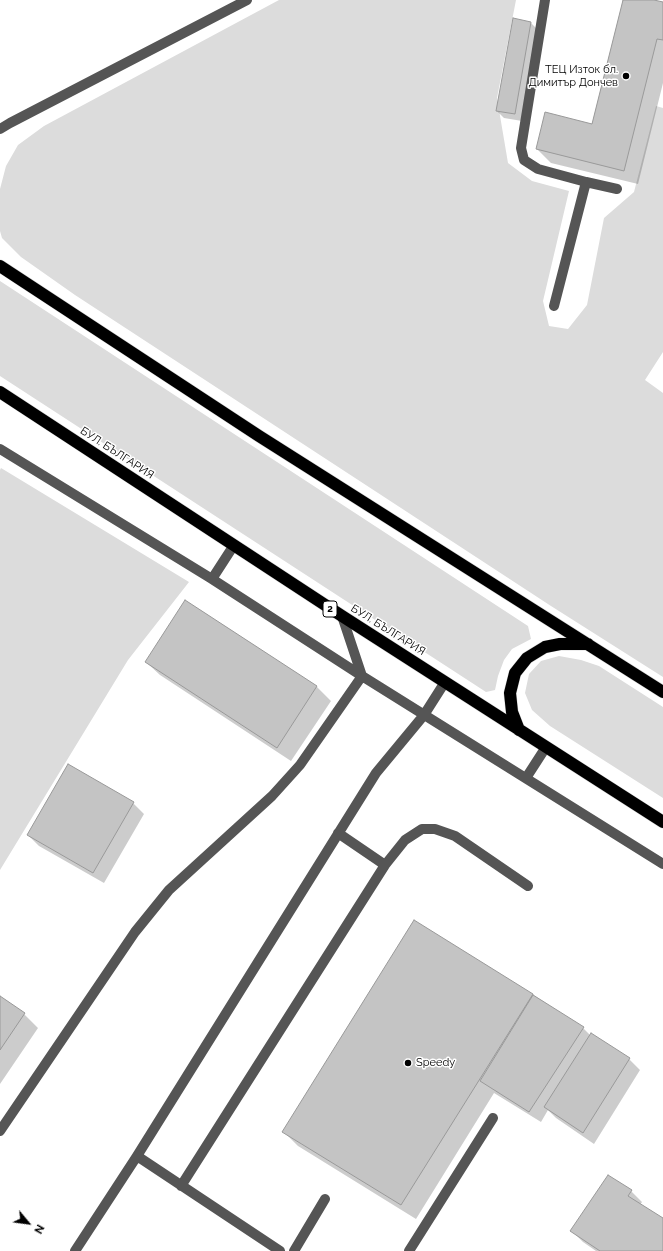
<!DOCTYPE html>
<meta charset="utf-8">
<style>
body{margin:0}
#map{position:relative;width:663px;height:1251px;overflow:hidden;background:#fff;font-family:Raleway,sans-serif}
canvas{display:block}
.north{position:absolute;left:8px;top:1203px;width:40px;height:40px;-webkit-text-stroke:3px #fff;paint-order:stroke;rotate:119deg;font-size:11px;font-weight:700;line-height:16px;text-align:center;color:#000}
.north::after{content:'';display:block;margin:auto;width:14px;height:18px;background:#000;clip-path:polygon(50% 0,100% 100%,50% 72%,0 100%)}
</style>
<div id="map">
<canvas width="663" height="1251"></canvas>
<div class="north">N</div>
</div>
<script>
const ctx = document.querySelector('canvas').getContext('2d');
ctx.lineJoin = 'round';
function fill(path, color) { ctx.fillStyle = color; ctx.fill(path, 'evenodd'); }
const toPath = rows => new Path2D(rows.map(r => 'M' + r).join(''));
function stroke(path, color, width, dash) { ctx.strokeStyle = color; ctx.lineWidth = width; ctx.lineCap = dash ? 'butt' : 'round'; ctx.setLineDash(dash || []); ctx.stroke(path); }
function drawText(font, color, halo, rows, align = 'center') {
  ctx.font = font + ' Raleway,sans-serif'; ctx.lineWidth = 3; ctx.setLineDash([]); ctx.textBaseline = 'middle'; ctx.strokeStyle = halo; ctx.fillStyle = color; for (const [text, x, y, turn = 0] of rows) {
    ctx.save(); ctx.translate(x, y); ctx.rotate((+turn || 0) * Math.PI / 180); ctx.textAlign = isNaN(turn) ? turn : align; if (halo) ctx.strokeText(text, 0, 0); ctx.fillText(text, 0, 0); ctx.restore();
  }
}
fill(toPath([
 [279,0,516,0,497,98,508,163,532,181,569,191,543,301,549,326,568,329,587,305,604,218,634,192,656,106,663,108,663,352,645,380,663,393,663,677,551,606,75,295,21,257,2,238,0,231,0,189,6,166,18,145,44,126],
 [0,281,528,626,531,639,512,649,504,660,498,676,495,690,486,692,0,376],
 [1,468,189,582,128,660,0,870,0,470],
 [559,656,581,660,599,666,663,707,663,798,550,726,532,710,525,693,529,674,541,661]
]), '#dcdcdc');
fill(toPath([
 [624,0,650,0,663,3,663,83,638,184,551,163,537,149,592,125],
 [513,19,531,23,538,30,522,121,504,118,497,111],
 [186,601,317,687,331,701,291,761,160,675,146,662],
 [133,803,144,814,104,883,39,846,28,835],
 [532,994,583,1028,591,1036,629,1059,640,1070,594,1144,556,1118,548,1110,541,1122,494,1093,416,1219,298,1146,284,1132],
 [0,998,24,1014,38,1028,0,1084],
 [631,1191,642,1202,640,1205,663,1220,663,1251,596,1251,583,1242,572,1231]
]), '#0003');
const building = toPath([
 [623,0,654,0,663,2,663,40,657,39,624,171,536,149,545,112,592,124,623,0],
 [513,18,531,22,515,114,496,111,513,18],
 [185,600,317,686,277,748,145,662,185,600],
 [68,764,134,802,93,873,27,835,68,764],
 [414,920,533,994,401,1205,282,1132,414,920],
 [533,995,584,1027,529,1112,480,1081,533,995],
 [0,996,25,1013,0,1050,0,996],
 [591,1033,630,1058,583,1133,544,1107,591,1033],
 [608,1175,632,1190,628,1196,663,1218,663,1251,600,1251,570,1231,608,1175]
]);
fill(building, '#c4c4c4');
stroke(building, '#999', 1);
const highway = toPath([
 [0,266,259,436,663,692],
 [0,392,342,616,663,822],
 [519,730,512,712,510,693,515,673,527,658,545,647,560,644,588,644]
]);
stroke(highway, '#dbdbdb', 13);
stroke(toPath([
 [545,0,521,148,524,160,538,169,586,182,617,189],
 [0,129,10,123,247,0],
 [554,306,586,182],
 [0,449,212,579,362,676,663,864],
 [212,579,234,545],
 [526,778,546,747],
 [338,833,385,865],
 [0,1131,135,932,169,890,272,796,300,765,362,676,342,616],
 [137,1156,280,1251],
 [181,1186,385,865,405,840,422,829,435,829,455,836,528,886],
 [75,1251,137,1156,376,773,424,715,445,682],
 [294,1251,325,1199],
 [409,1251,493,1118]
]), '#555', 10);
stroke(highway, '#000', 12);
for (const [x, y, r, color] of [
 [626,76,4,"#000"],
 [408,1063,4,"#000"]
]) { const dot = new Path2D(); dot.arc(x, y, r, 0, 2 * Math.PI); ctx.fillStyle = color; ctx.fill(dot); stroke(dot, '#fff', 1.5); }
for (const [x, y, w] of [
 [330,609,14]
]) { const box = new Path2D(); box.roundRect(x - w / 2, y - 8, w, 16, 3); ctx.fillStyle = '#fff'; ctx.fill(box); stroke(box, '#000', 1); }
drawText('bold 10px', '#000', null, [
 ["2",330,609]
]);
drawText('11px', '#000', '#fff', [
 ["ТЕЦ Изток бл.",618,70],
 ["Димитър Дончев",618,83],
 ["Speedy",416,1063,"left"]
], 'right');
drawText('11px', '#000', '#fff', [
 ["БУЛ. БЪЛГАРИЯ",117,453,33],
 ["БУЛ. БЪЛГАРИЯ",388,630,32]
]);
</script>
